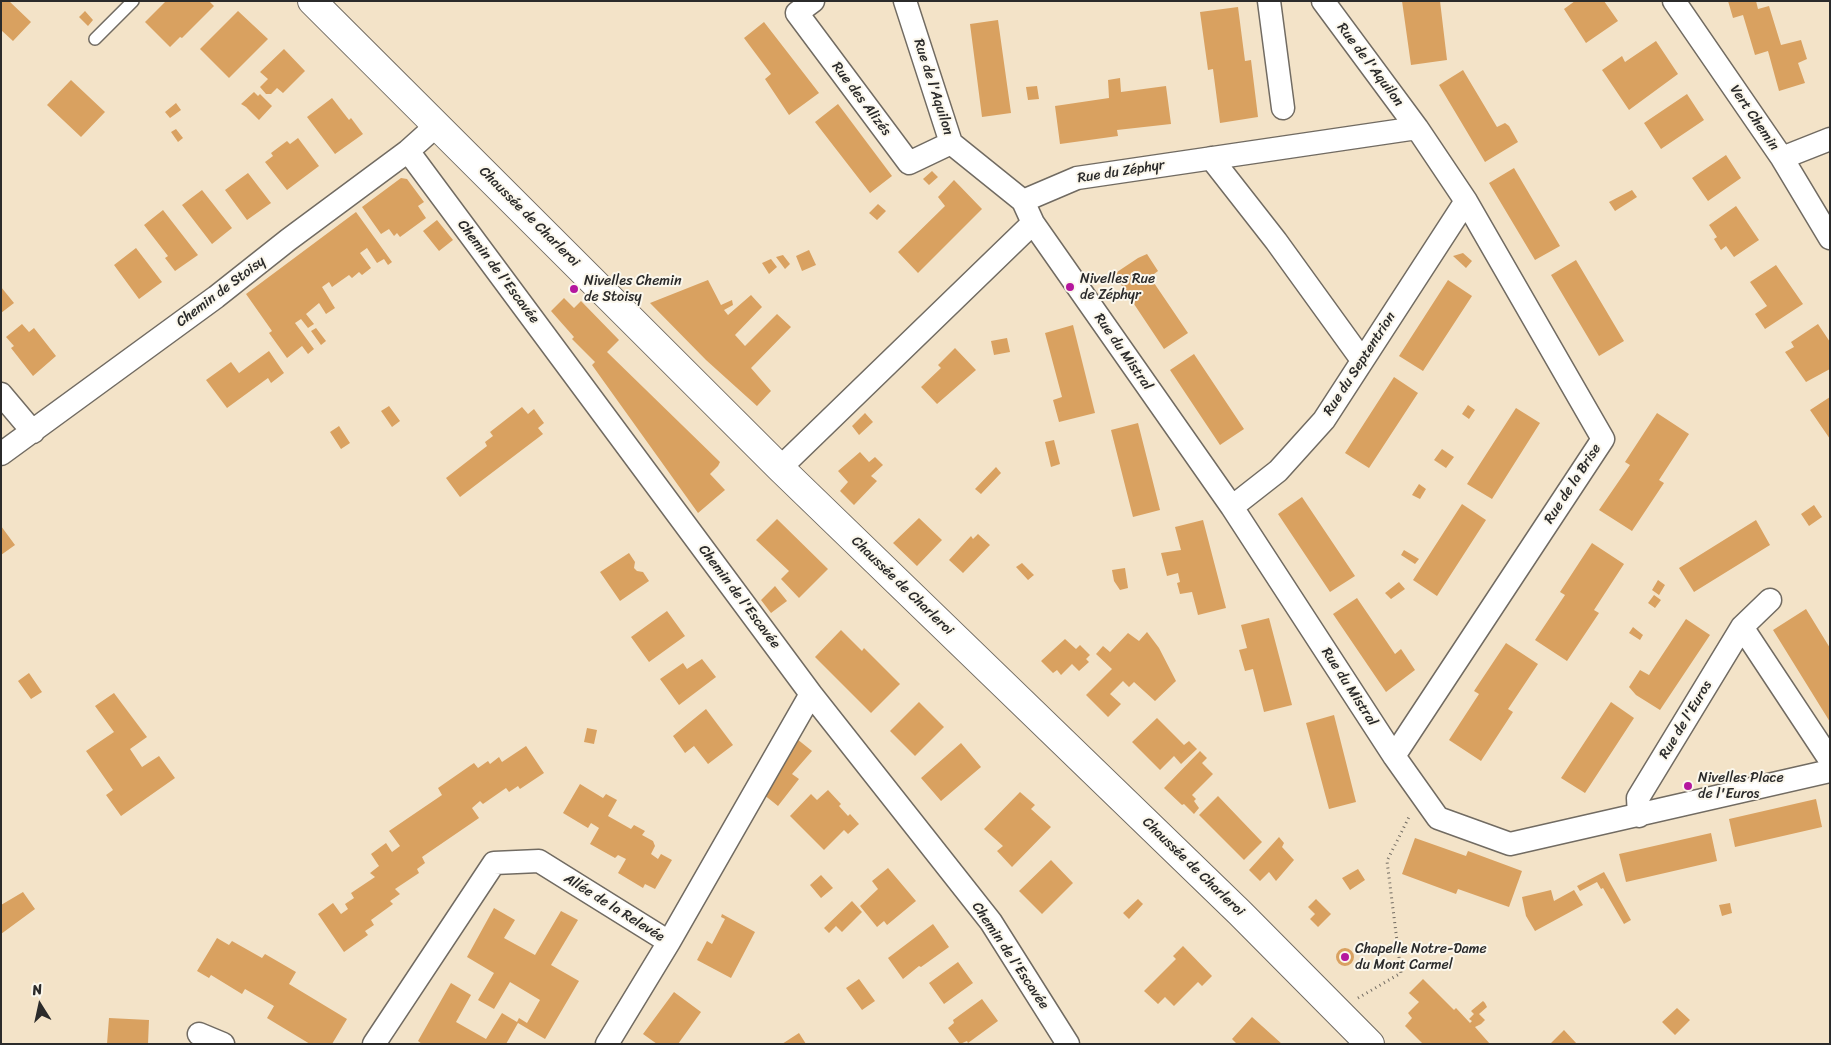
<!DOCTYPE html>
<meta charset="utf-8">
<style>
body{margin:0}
#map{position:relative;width:1831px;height:1045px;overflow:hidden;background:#f3e3c8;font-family:Sriracha,sans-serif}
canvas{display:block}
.frame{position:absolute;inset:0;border:2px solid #2b2b2b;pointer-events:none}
.north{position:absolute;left:15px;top:980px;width:50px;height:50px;-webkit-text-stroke:4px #fbf7ec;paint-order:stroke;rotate:350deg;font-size:14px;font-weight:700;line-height:20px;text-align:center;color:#2b2b2b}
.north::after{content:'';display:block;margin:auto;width:18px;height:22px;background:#2b2b2b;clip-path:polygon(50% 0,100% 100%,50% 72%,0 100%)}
</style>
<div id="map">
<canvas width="1831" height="1045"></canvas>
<div class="frame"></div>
<div class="north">N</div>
</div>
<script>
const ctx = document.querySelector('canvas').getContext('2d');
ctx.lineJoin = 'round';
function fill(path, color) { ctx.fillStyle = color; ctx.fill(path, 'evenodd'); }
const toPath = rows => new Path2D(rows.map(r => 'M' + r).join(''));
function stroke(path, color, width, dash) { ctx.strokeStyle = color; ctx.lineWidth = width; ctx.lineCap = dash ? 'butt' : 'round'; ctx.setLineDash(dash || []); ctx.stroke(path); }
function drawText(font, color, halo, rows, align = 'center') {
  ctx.font = font + ' Sriracha,sans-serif'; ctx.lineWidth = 4; ctx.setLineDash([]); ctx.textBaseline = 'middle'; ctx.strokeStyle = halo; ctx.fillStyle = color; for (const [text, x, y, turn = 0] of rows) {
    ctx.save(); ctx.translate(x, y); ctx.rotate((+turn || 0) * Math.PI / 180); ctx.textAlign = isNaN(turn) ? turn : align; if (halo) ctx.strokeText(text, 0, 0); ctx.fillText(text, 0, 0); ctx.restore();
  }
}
fill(toPath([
 [1,1,9,1,31,22,13,41,1,30],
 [166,1,209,1,214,6,182,38,180,37,170,47,145,22],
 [1402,1,1440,1,1447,60,1411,65],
 [1575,1,1604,1,1618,21,1586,43,1564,9],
 [1728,1,1756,1,1758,9,1769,6,1781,45,1801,40,1807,59,1798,63,1805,83,1779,91,1768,51,1755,55,1743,15,1733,18],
 [1238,7,1245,61,1251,60,1258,117,1220,123,1213,69,1208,70,1200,12],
 [85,11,93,20,88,26,79,17],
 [238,11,268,39,229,78,200,49],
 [998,20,1011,113,982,117,970,24],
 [764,22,819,93,789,115,765,79,771,74,744,38],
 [1656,41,1678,74,1629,110,1602,70,1622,56,1625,62],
 [284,49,305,71,283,93,277,88,271,94,266,94,260,87,268,79,260,72],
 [1463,70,1497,127,1505,123,1509,126,1518,142,1485,162,1439,85],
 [1120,78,1121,92,1166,86,1171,124,1117,130,1118,136,1060,144,1055,106,1109,98,1108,80],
 [71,80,105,112,81,137,47,105],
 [1037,86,1039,99,1028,100,1026,87],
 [254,92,258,96,260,94,272,106,259,120,246,107,241,104],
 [1687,94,1704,120,1661,149,1644,123],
 [332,98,349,120,351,118,363,134,335,154,307,117],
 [176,103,181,110,170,118,165,112],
 [838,104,892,176,870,193,815,122],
 [176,129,183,138,178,142,171,132],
 [298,138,319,166,287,190,265,162,273,156,271,153,287,141,290,144],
 [1726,155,1741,178,1708,201,1692,178],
 [1514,168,1560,246,1535,260,1489,183],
 [932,171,938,177,929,185,923,179],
 [248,173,271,203,247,220,225,190],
 [401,178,407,179,424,202,418,206,426,218,400,237,397,233,394,236,389,229,381,234,362,207],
 [954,180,982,209,918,273,898,252,945,206,938,197],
 [202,190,232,228,212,244,182,205],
 [1632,190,1637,197,1615,211,1609,202],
 [878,204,886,211,877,220,869,213],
 [1736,206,1759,240,1734,257,1726,246,1721,250,1714,239,1717,237,1709,225],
 [163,210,198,255,175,271,165,258,168,256,144,225],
 [356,212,392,262,388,265,384,259,377,263,367,248,360,253,371,268,362,275,359,272,352,278,349,275,332,287,329,282,322,287,335,308,326,314,319,303,306,314,314,324,308,328,301,319,295,323,314,349,308,354,302,346,287,358,269,333,272,331,246,294],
 [437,220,453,240,439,251,423,231],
 [136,248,162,282,139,299,114,265],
 [809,250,816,265,802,271,796,256],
 [1463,253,1472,261,1466,268,1453,256],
 [1147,254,1158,271,1150,277,1188,333,1164,349,1114,274,1138,258],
 [783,255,790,264,785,269,776,257],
 [771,259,777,267,769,274,762,263],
 [1576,260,1624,341,1599,356,1551,275],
 [1776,265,1803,304,1765,329,1755,314,1767,306,1750,282],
 [708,280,721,305,732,300,733,305,724,310,728,315,751,295,762,307,735,335,745,346,777,314,791,327,751,368,771,391,757,406,706,360,650,303],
 [1448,280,1472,296,1423,371,1399,356],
 [1,287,14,303,1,313],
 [564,298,574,308,581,301,619,340,607,352,720,462,718,466,710,474,725,490,698,513,592,365,595,362,572,339,574,337,551,311],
 [22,324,29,332,34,328,56,356,33,376,11,348,14,346,6,337],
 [1818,324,1830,342,1830,369,1806,382,1785,352,1794,347,1791,342],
 [1073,325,1095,413,1059,422,1053,400,1062,397,1045,333],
 [316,328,326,341,321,345,311,331],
 [1007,338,1010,352,994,355,991,341],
 [955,348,976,370,937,404,921,387,941,368,938,365],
 [269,351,284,373,271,383,268,378,227,408,206,380,231,362,239,373],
 [1194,354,1244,429,1220,445,1170,370],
 [1394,377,1418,393,1369,468,1345,453],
 [1830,397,1830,439,1810,410],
 [1468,405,1475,410,1469,419,1462,414],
 [389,406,400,421,392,427,381,411],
 [522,407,528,414,534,409,544,423,538,428,543,434,460,497,446,478,487,446,485,442,493,436,490,432],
 [1516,408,1540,423,1492,499,1467,484],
 [865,413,873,422,859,435,852,426],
 [1657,413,1689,434,1659,480,1664,483,1632,531,1599,510,1630,465,1625,462],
 [1138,423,1160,510,1133,517,1111,430],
 [339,426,350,443,341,449,330,432],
 [1054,440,1060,464,1051,467,1045,442],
 [1442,449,1454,457,1446,468,1434,460],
 [860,452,869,462,875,457,883,465,871,476,877,481,854,505,840,491,848,482,838,471],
 [996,467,1001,473,981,494,975,489],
 [1419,484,1426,489,1420,499,1412,495],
 [1302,497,1355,576,1330,592,1278,514],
 [1462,504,1486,520,1437,596,1413,580],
 [1814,505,1822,517,1809,526,1801,514],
 [919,518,942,540,917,566,893,543],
 [777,519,828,569,799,598,781,579,789,571,756,540],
 [1203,520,1226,608,1198,615,1192,592,1180,594,1177,583,1180,582,1178,573,1167,576,1161,553,1181,550,1175,527],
 [1756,520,1770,545,1694,592,1679,568],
 [1,526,15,545,1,555],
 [978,534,990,545,963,573,949,560,971,536,973,539],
 [1592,543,1624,564,1594,610,1599,613,1567,661,1535,640,1565,595,1560,592],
 [1404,550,1419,559,1415,564,1401,555],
 [629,553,635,562,634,568,637,571,643,572,649,581,620,601,600,572],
 [1022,563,1034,575,1028,580,1016,567],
 [1125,568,1128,588,1120,590,1114,581,1112,570],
 [1658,580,1665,585,1659,595,1652,590],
 [1399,582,1405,589,1391,599,1385,593],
 [775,586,787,601,771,613,761,600],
 [1654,595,1661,600,1655,608,1648,603],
 [1357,598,1395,654,1401,649,1415,670,1386,692,1333,614],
 [1806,609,1830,648,1830,722,1773,630],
 [667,611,685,636,649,662,631,637],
 [1269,618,1292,705,1264,712,1253,669,1245,671,1239,650,1247,648,1241,625],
 [1686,619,1710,635,1660,710,1636,695,1629,687,1640,670,1649,675],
 [1633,627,1643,635,1640,640,1629,633],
 [841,630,862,651,864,648,900,684,871,713,815,657],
 [1147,632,1159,648,1176,681,1155,701,1134,682,1129,687,1123,681,1110,694,1121,704,1108,717,1086,695,1112,669,1096,654,1103,646,1110,652,1128,633,1139,641],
 [1065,639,1076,649,1080,645,1090,655,1086,659,1089,662,1079,671,1072,664,1061,675,1057,670,1053,673,1041,661],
 [1506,643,1538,664,1508,709,1513,712,1481,761,1449,740,1479,694,1474,691],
 [702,659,716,677,679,705,660,679,683,663,687,669],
 [29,673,42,692,31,699,18,681],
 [114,693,147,737,130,749,142,767,159,756,175,778,121,816,106,795,113,790,86,751,114,732,95,706],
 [919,702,944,727,915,756,890,731],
 [1611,702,1634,718,1585,793,1561,778],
 [706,709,733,745,708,764,694,746,685,753,673,736],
 [1334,715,1356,802,1329,809,1306,723],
 [1157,718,1184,745,1189,741,1197,749,1181,764,1174,756,1160,770,1132,742],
 [587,728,597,730,594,744,584,742],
 [792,735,812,751,792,774,799,779,778,806,763,794],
 [961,743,981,767,941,801,921,778],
 [526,746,544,773,520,789,518,786,509,792,506,788,483,804,480,801,472,808,479,818,422,857,425,863,417,869,419,873,395,889,400,894,390,901,393,904,371,920,374,925,365,931,368,935,344,952,318,914,333,903,341,914,348,909,345,904,354,898,351,893,375,877,370,873,379,866,371,854,386,843,392,852,400,846,389,831,442,795,438,788,474,763,478,768,488,761,490,764,499,757,502,762],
 [1200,751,1207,758,1202,763,1213,774,1192,795,1196,799,1194,801,1199,808,1194,814,1184,804,1182,805,1164,788],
 [580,784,603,798,606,794,617,800,608,816,631,829,634,825,645,831,642,835,653,841,655,846,651,854,658,859,661,854,672,860,655,889,645,884,643,888,618,873,626,859,618,855,615,858,590,844,599,828,591,823,588,828,563,813],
 [828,790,841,804,839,806,848,816,850,814,859,824,848,834,844,830,824,850,790,816,811,794,817,800],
 [1020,792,1035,805,1031,809,1051,827,1012,867,997,851,1003,846,984,829],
 [1218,796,1262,842,1244,860,1199,815],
 [1816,799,1822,827,1735,847,1729,819],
 [1711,833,1717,861,1626,882,1619,854],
 [1279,837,1284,843,1282,847,1294,860,1276,881,1269,872,1260,881,1249,870],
 [1415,838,1466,856,1468,851,1522,871,1509,907,1458,889,1456,894,1402,874],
 [1051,860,1073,883,1042,914,1019,891],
 [888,868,916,901,887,925,884,921,877,927,860,906,878,889,872,881],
 [1358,869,1365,880,1350,890,1342,878],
 [1604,872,1631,920,1624,924,1603,888,1601,889,1597,882,1580,891,1577,886],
 [821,875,833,888,821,898,810,885],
 [1551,890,1554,901,1574,890,1583,905,1535,931,1526,916,1522,897],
 [23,892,35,909,1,934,1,905],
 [1138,899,1143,904,1129,919,1123,913],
 [1316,899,1331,914,1318,927,1310,919,1315,914,1308,907],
 [852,901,862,912,842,932,836,926,829,933,824,928],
 [1730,903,1732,913,1722,916,1719,905],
 [494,908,515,920,504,938,535,955,561,911,578,920,551,965,579,981,545,1039,518,1023,506,1044,422,1044,418,1041,451,983,471,995,456,1022,486,1039,502,1013,517,1022,519,1018,527,1023,540,1000,510,982,494,1009,478,1000,494,973,467,957],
 [722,914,755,932,731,978,697,960,707,941,712,944,725,919,721,917],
 [933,924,949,947,921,967,919,966,903,979,888,958],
 [217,938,229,945,232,941,262,958,265,954,296,972,289,984,347,1019,332,1044,310,1044,267,1018,274,1006,245,989,242,994,211,975,209,978,197,971],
 [1183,946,1212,976,1202,986,1198,982,1174,1006,1165,997,1158,1004,1144,991,1176,959,1173,956],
 '1336 957a9 9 0 1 1 18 0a9 9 0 1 1-18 0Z',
 [958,962,973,983,944,1004,929,983],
 [859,979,875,1001,862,1010,846,988],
 [1423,979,1454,1010,1456,1008,1470,1023,1472,1021,1469,1019,1474,1014,1471,1011,1483,1001,1485,1003,1487,1007,1479,1014,1485,1020,1481,1024,1475,1027,1490,1044,1423,1044,1405,1026,1412,1018,1408,1013,1419,1002,1409,993],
 [674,992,701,1012,678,1044,657,1044,643,1034],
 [982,999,998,1021,968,1043,967,1041,960,1044,948,1028,954,1023,953,1020],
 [1677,1008,1690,1020,1675,1035,1662,1022],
 [1252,1017,1282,1044,1237,1044,1232,1039],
 [109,1018,149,1020,148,1044,107,1044],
 [1564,1030,1577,1044,1550,1044],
 [799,1033,806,1044,782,1044]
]), '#d9a160');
const service = toPath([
 [95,39,133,1]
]);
const minor = toPath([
 [813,1,797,13,909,163,951,143],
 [905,1,951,143,1023,201],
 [1269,1,1283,108],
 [1323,1,1417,128,1466,201,1603,439,1394,756],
 [1674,1,1782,158,1830,238],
 [1417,128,1077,178,1023,201,1033,223,1232,507,1394,756,1438,818,1510,844,1830,771],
 [408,151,811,694,991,922,1068,1044],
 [1211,158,1276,241,1362,360],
 [1782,158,1830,139],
 [1,394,33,432],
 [1,454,216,297,288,240,408,151,437,125],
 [780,468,1033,223],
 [1232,507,1278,471,1324,420,1466,201],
 [1742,627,1830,760],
 [1639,816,1638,798,1742,627,1770,600],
 [199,1034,223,1044],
 [374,1044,494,863,539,861,669,942],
 [607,1044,669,942,811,694]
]);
const secondary = toPath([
 [312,1,780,468,1240,913,1370,1044]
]);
stroke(service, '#716b62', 14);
stroke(minor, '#716b62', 25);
stroke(secondary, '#716b62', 30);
stroke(toPath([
 [1358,998,1401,973,1387,861,1409,817]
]), '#716b62', 3, [1, 4]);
stroke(service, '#fff', 11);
stroke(minor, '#fff', 22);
stroke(secondary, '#fff', 28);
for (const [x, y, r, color] of [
 [1070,287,5,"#b5179e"],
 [574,289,5,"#b5179e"],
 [1688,786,5,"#b5179e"],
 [1345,957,5,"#b5179e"]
]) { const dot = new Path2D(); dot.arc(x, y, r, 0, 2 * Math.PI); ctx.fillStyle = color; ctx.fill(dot); stroke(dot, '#fbf7ec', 2); }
drawText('14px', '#2b2b2b', '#fbf7ec', [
 ["Rue de l'Aquilon",1370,65,53],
 ["Rue de l'Aquilon",933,87,72],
 ["Rue des Alizés",861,99,53],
 ["Vert Chemin",1754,118,56],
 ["Rue du Zéphyr",1121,172,-9],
 ["Chaussée de Charleroi",529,217,45],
 ["Chemin de l'Escavée",498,272,53],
 ["Chemin de Stoisy",221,292,-37],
 ["Rue du Mistral",1123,352,55],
 ["Rue du Septentrion",1360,364,-57],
 ["Rue de la Brise",1573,484,-57],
 ["Chaussée de Charleroi",902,586,44],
 ["Chemin de l'Escavée",739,597,53],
 ["Rue du Mistral",1349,687,57],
 ["Rue de l'Euros",1686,720,-59],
 ["Chaussée de Charleroi",1193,867,44],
 ["Allée de la Relevée",614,908,32],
 ["Chemin de l'Escavée",1010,956,56]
]);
drawText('14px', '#2b2b2b', '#fbf7ec', [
 ["Nivelles Rue",1080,279],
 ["de Zéphyr",1080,295],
 ["Nivelles Chemin",584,281],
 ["de Stoisy",584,297],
 ["Nivelles Place",1698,778],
 ["de l'Euros",1698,794],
 ["Chapelle Notre-Dame",1355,949],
 ["du Mont Carmel",1355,965]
], 'left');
</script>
